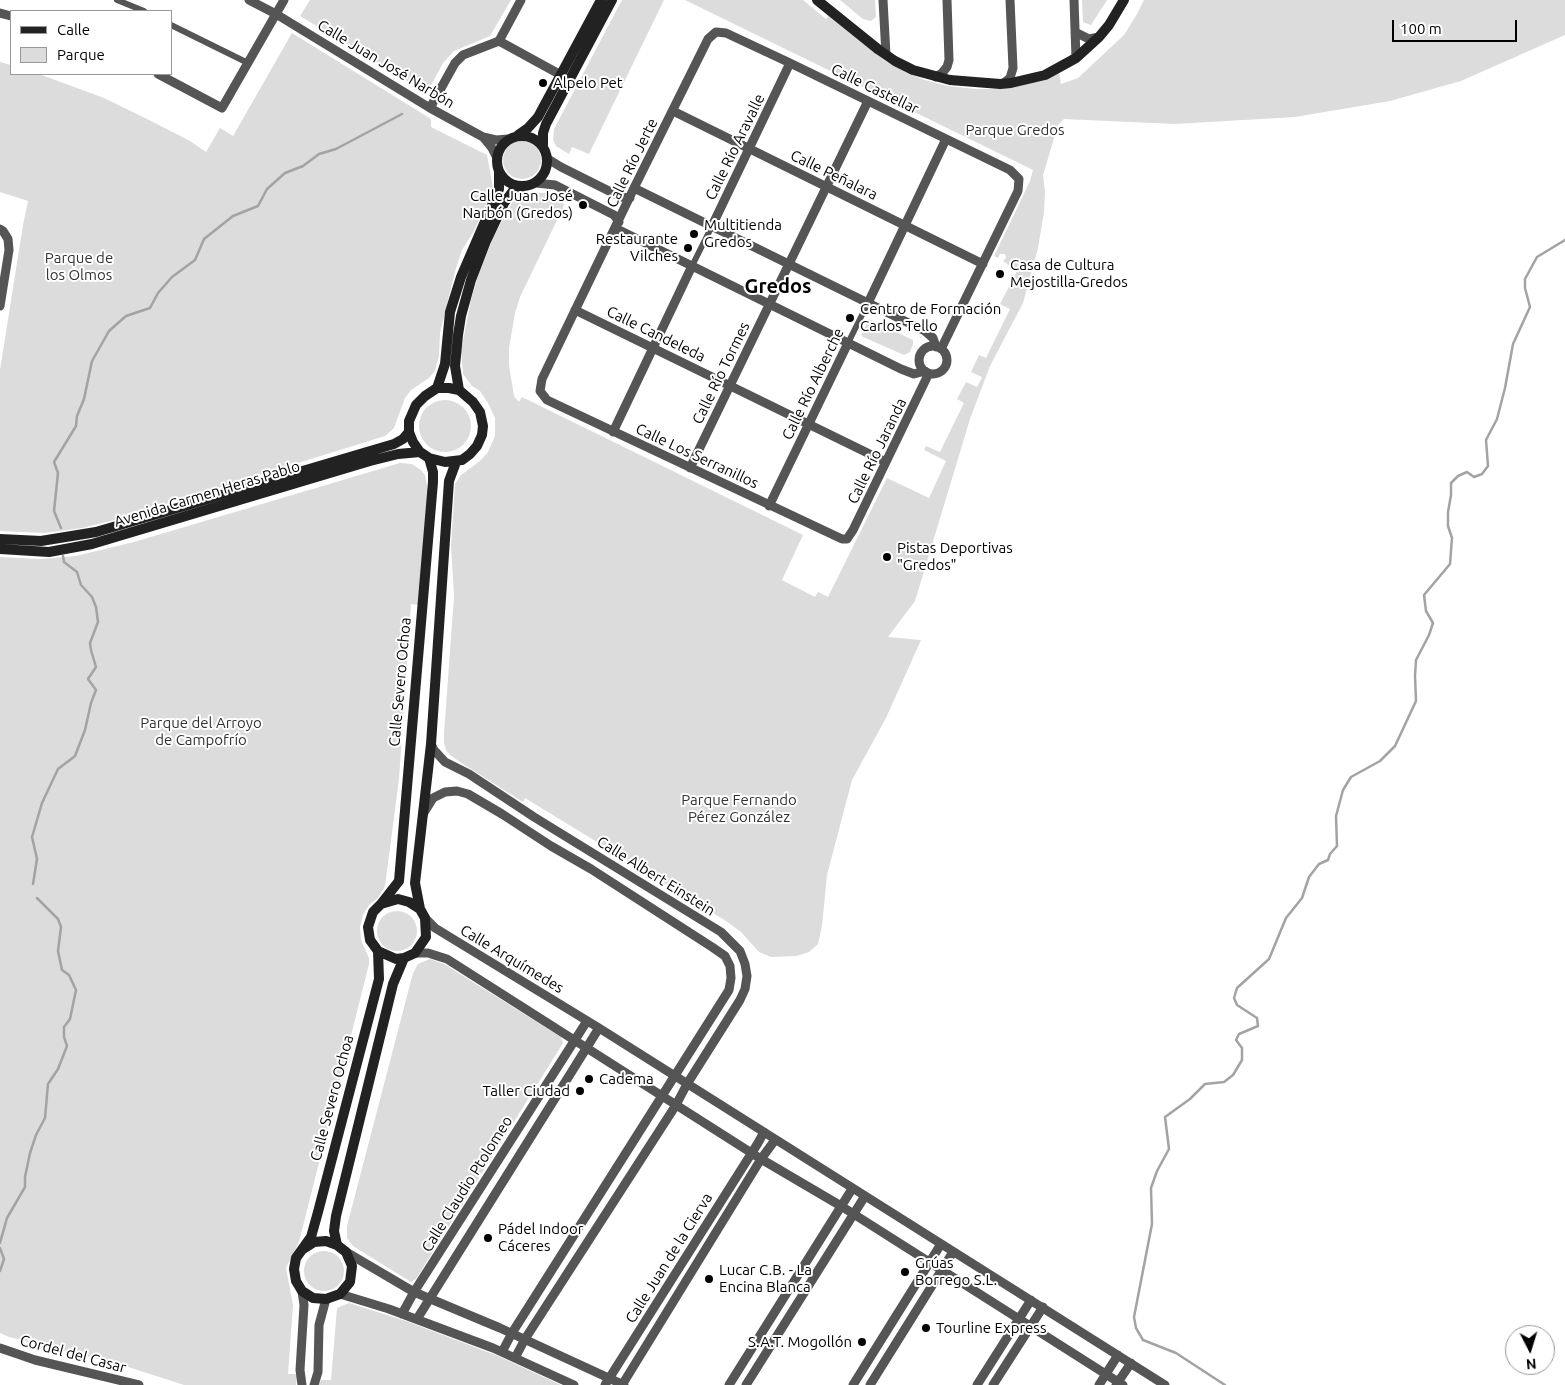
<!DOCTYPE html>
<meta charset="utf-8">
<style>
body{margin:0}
#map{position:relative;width:1565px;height:1385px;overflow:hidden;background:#fff;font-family:Ubuntu,sans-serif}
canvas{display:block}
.legend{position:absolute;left:10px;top:10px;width:162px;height:65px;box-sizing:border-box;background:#fff;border:1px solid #999;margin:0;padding:6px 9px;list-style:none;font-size:15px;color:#000}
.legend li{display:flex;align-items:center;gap:10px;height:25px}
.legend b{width:25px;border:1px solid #999}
.north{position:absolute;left:1505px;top:1325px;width:50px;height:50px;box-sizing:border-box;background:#fff;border:1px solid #999;border-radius:50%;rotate:175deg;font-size:14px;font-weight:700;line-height:20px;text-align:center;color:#000}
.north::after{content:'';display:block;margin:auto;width:18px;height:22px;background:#000;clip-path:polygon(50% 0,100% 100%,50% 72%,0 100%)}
.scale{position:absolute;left:1392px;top:20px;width:125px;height:22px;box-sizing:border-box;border:2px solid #000;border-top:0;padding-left:6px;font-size:15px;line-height:18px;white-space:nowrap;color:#000;-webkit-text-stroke:4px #fff;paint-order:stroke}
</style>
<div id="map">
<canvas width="1565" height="1385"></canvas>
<ul class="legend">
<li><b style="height:6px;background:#222"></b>Calle</li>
<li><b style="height:14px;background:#dcdcdc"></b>Parque</li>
</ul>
<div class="north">N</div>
<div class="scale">100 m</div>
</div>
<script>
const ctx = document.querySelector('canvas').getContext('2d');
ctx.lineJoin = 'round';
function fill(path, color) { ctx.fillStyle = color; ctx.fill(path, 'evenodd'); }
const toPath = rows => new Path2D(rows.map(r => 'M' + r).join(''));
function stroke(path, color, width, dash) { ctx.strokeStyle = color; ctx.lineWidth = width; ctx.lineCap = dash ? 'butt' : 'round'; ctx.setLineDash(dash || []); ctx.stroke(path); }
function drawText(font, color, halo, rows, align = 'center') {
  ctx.font = font + ' Ubuntu,sans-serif'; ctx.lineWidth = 4; ctx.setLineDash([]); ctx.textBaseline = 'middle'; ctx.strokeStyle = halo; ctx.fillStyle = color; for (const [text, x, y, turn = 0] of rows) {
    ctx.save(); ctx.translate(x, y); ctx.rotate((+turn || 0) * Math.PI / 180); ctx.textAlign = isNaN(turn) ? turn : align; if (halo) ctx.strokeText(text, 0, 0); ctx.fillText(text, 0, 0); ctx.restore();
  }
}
fill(toPath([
 [310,0,511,0,490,36,454,51,443,63,427,93,300,16],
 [622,0,664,0,589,154,572,147,569,154,556,146,553,140,554,129],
 [685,0,803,0,826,19,829,16,885,61,907,73,925,80,948,86,976,89,997,89,1059,72,1061,84,1078,78,1124,35,1137,14,1144,0,1565,0,1565,35,1461,81,1390,101,1295,117,1175,124,1064,119,1058,125,1043,175,1045,192,1044,212,1038,248,1023,303,990,366,970,419,915,601,888,637,921,640,886,718,852,780,827,875,822,926,818,944,809,952,797,956,771,957,759,952,741,932,726,921,525,798,523,802,463,764,450,755,446,750,444,743,444,734,454,596,451,546,455,484,461,475,480,461,488,452,495,436,495,418,488,403,480,391,472,386,463,374,461,351,471,300,479,272,494,236,514,199,526,193,550,193,564,204,563,208,573,213,571,217,568,216,564,218,559,216,520,297,515,313,509,348,509,365,514,396,519,402,522,397,803,535,782,580,815,597,818,592,828,597,887,478,929,498,946,461,924,450,926,446,940,452,964,403,957,399,966,382,977,387,982,377,971,372,979,355,986,358,1010,309,1000,304,1017,271,1003,261,1006,258,1005,254,1000,254,998,258,994,256,1030,181,1033,170],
 [840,0,875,0,876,17,871,21,863,19],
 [1082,0,1107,0,1091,25,1083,22],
 [292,33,431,119,431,127,487,155,493,188,474,231,462,250,456,268,440,333,439,356,435,371,429,378,411,390,405,398,394,428,385,436,111,521,82,528,45,533,0,531,0,370,23,225,28,201,0,192,0,62,11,65,11,74,39,74,104,98,153,122,190,141,206,152,220,128,233,136],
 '503 160a19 19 0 1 1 38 0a19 19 0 1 1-38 0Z',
 [869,319,913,340,913,344,910,352,904,355,861,336],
 '419 426a26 26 0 1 1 52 0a26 26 0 1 1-52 0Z',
 [400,463,412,464,421,470,425,475,428,491,419,605,411,604,399,779,385,886,378,898,369,905,363,915,360,927,361,940,369,958,369,964,299,1242,286,1268,293,1305,288,1374,297,1374,296,1385,184,1385,122,1365,9,1337,0,1333,0,557,39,559,76,556,134,542],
 '377 931a20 20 0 1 1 40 0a20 20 0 1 1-40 0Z',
 [430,959,444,964,561,1037,563,1043,416,1279,411,1282,353,1246,347,1238,347,1226,413,973,418,964],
 '304 1271a20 20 0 1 1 40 0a20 20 0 1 1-40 0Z',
 [349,1303,406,1321,498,1356,561,1385,318,1385,321,1380,331,1380,337,1308]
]), '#dcdcdc');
stroke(toPath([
 [61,528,54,511,58,473,54,462,76,426,77,416,84,399,92,361,109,331,126,316,150,308,158,293,172,277,195,260,204,239,233,216,258,206,267,189,285,173,303,166,319,154,336,149,402,114],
 [33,884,37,859,32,837,42,803,58,769,75,756,85,730,91,703,96,690,88,679,96,667,91,650,90,643,98,622,96,607,92,597,81,585,77,572,64,562,63,556],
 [0,1243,7,1218,25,1187,25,1177,30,1153,36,1135,45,1118,48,1084,58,1069,67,1046,64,1037,64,1027,70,1019,76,990,69,975,62,970,58,951,61,927,58,919,37,898],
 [0,1248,4,1259,0,1271],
 [1225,1385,1176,1353,1143,1340,1136,1328,1134,1317,1152,1224,1151,1188,1157,1171,1169,1149,1165,1117,1190,1099,1205,1084,1224,1082,1233,1075,1242,1060,1242,1048,1236,1040,1239,1034,1258,1026,1257,1018,1237,1005,1234,998,1237,988,1269,959,1286,918,1302,898,1309,877,1319,864,1328,860,1330,854,1337,846,1336,816,1343,790,1351,777,1380,761,1395,746,1416,701,1415,676,1416,660,1429,635,1433,623,1426,611,1424,595,1450,564,1452,538,1448,526,1448,512,1451,495,1451,483,1458,476,1467,472,1474,477,1482,474,1488,466,1486,440,1497,419,1505,388,1513,344,1530,307,1525,288,1525,279,1537,257,1565,240]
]), '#a3a3a3', 2.5);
stroke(toPath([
 [117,0,144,11],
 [171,25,248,63],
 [692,266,712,226],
 [848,343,868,303]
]), '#555', 6);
stroke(toPath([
 [249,0,276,14,430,108,483,137,496,140,508,139],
 [883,0,886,55],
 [1074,0,1076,58],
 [0,13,11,16],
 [1075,32,1089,39,1099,37],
 [499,41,561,75],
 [158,74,222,108,284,0],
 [936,77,942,73,947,67,949,60,947,0],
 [1004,83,1010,78,1013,68,1010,0],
 [430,108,455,63,463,55,499,41,521,0],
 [673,111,983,264],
 [483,137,492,148,497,158],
 [548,159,561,167,621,197,630,198],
 [536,183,555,185,614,215,619,222],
 [634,188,925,331,933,338,936,347],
 [712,226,790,63],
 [615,228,901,369,914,374,925,371],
 [0,229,3,231,8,239,9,250,0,306],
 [868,303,946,139],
 [575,310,886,462],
 '919 360a14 14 0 1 1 28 0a14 14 0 1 1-28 0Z',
 [929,373,853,530,847,539,842,539,547,400,540,391,542,379,634,188,708,39,716,32,726,33,790,63,1010,170,1019,179,1018,191,941,349],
 [613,432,692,266],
 [690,468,868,101],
 [769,506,848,343],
 [431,744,434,750,445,762,469,774,534,817,721,932,740,951,745,964,747,976,745,989,740,1000,687,1084,676,1105,525,1339,515,1358],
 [423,814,433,798,445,792,457,791,468,794,502,814,551,846,591,869,712,947,725,956,730,966,731,978,729,990,512,1333,502,1352],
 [425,918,435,928,599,1028,1165,1385],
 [415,953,428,953,447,959,761,1159,841,1206,1123,1385],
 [346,1252,414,1292,500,1328,624,1385],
 [340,1294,389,1309,493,1348,574,1385],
 [402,1314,414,1292,587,1021],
 [417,1319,599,1028],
 [0,1348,35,1360,139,1385],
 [302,1385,300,1370,304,1305,302,1291],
 [314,1385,318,1372,319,1325,326,1299],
 [605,1385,758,1143,764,1132],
 [622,1385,761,1159,775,1140],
 [729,1385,852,1189],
 [746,1385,865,1196],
 [853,1385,941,1244],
 [870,1385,953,1252],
 [977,1385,1031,1300],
 [993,1385,1043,1307],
 [1099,1385,1118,1355],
 [1116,1385,1131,1363]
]), '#555', 9);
stroke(toPath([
 [817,0,879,50,895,61,913,70,950,80,1000,84,1011,83,1045,75,1076,58,1099,37,1109,25,1124,0],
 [518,135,528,128,538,117,601,0],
 '497 161a25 25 0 1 1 50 0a25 25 0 1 1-50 0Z',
 [543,145,543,133,546,124,612,0],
 [437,388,449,388,459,390,473,402,480,412,483,426,482,435,477,446,470,454,462,460,445,462,429,458,420,452,413,442,409,432,409,421,416,405,425,396,437,388],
 [437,388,445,364,450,312,461,277,499,189,499,173],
 [459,390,455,366,458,335,461,316,471,280,486,241,504,203,513,191,524,186],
 [0,539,41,541,96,532,394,444,403,439,409,432],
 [0,549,49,552,92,544,370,461,398,454,420,452],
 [381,904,398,899,409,902,420,909,425,918,426,937,415,953,404,958,396,959,378,951,370,940,368,927,373,912,381,904,399,881,433,482,433,472,429,458],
 [420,909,415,883,431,744,449,481,456,462],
 [337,1245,334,1231,336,1216,393,984,404,958],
 [303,1249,314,1242,326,1241,337,1245,346,1252,352,1266,350,1282,340,1294,326,1299,313,1298,302,1291,296,1281,294,1269,296,1258,311,1237,318,1212,379,979,378,951]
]), '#222', 10);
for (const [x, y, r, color] of [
 [543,83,5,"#000"],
 [583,205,5,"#000"],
 [694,234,5,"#000"],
 [688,248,5,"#000"],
 [1000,274,5,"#000"],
 [850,318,5,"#000"],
 [887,557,5,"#000"],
 [589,1079,5,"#000"],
 [580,1091,5,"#000"],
 [488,1238,5,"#000"],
 [905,1272,5,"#000"],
 [709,1279,5,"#000"],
 [926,1328,5,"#000"],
 [862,1342,5,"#000"]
]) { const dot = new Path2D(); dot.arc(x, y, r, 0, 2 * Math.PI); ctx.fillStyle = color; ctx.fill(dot); stroke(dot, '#fff', 2); }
drawText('15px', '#000', '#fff', [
 ["Calle Juan José Narbón",386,64,31],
 ["Calle Castellar",875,89,26],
 ["Calle Río Aravalle",735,147,-64],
 ["Calle Río Jerte",632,163,-64],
 ["Calle Peñalara",834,175,26],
 ["Calle Candeleda",656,334,26],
 ["Calle Río Tormes",721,373,-64],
 ["Calle Río Alberche",813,384,-64],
 ["Calle Río Jaranda",877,451,-64],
 ["Calle Los Serranillos",697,456,25],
 ["Avenida Carmen Heras Pablo",207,494,-17],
 ["Calle Severo Ochoa",400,682,-85],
 ["Calle Albert Einstein",656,876,32],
 ["Calle Arquímedes",512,959,31],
 ["Calle Severo Ochoa",332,1098,-75],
 ["Calle Claudio Ptolomeo",467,1184,-58],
 ["Calle Juan de la Cierva",669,1258,-58],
 ["Cordel del Casar",73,1354,15]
]);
drawText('15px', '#000', '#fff', [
 ["Alpelo Pet",553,83],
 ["Calle Juan José",573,196,"right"],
 ["Narbón (Gredos)",573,213,"right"],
 ["Multitienda",704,225],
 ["Gredos",704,242],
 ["Restaurante",678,239,"right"],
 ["Vilches",678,256,"right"],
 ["Casa de Cultura",1010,265],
 ["Mejostilla-Gredos",1010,282],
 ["Centro de Formación",860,309],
 ["Carlos Tello",860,326],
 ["Pistas Deportivas",897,548],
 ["\"Gredos\"",897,565],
 ["Cadema",599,1079],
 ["Taller Ciudad",570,1091,"right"],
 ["Pádel Indoor",498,1229],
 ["Cáceres",498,1246],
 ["Grúas",915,1263],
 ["Borrego S.L.",915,1280],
 ["Lucar C.B. - La",719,1270],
 ["Encina Blanca",719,1287],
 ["Tourline Express",936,1328],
 ["S.A.T. Mogollón",852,1342,"right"]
], 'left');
drawText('15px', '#333', '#fff', [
 ["Parque Gredos",1015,130],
 ["Parque de",79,258],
 ["los Olmos",79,275],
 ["Parque del Arroyo",201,723],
 ["de Campofrío",201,740],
 ["Parque Fernando",739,800],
 ["Pérez González",739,817]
]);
drawText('bold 20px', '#000', '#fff', [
 ["Gredos",778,286]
]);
</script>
